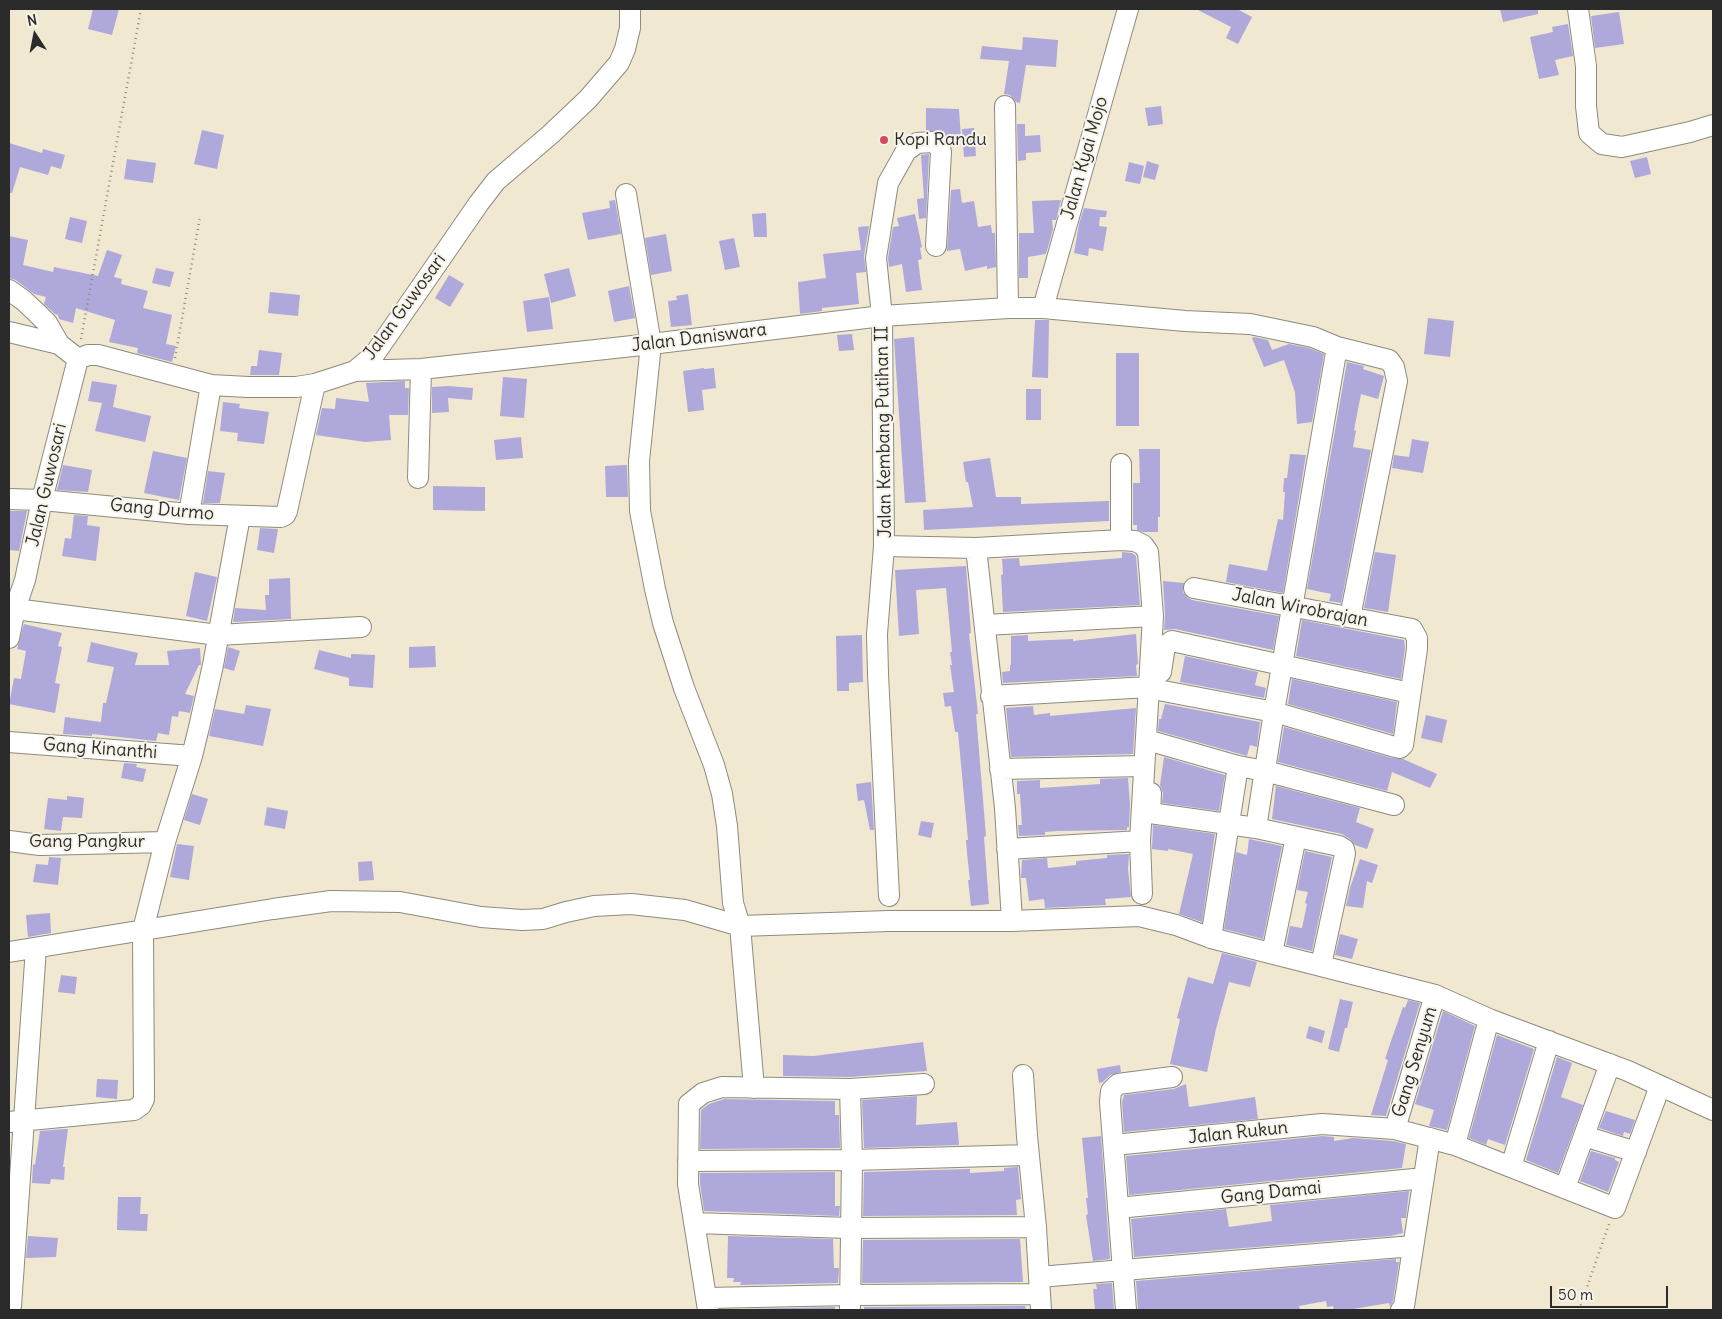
<!DOCTYPE html>
<style>
body{margin:0}
#map{position:relative;width:1722px;height:1319px;overflow:hidden;background:#f0e8d0;font-family:Delius,sans-serif}
canvas{display:block}
.frame{position:absolute;inset:0;border:10px solid #2b2b2b;pointer-events:none}
.north{position:absolute;left:10px;top:10px;width:50px;height:50px;-webkit-text-stroke:4px #f7f3e8;paint-order:stroke;rotate:349deg;font-size:14px;font-weight:700;line-height:20px;text-align:center;color:#2b2b2b}
.north::after{content:'';display:block;margin:auto;width:18px;height:22px;background:#2b2b2b;clip-path:polygon(50% 0,100% 100%,50% 72%,0 100%)}
.scale{position:absolute;left:1550px;top:1286px;width:118px;height:22px;box-sizing:border-box;border:2px solid #2b2b2b;border-top:0;padding-left:6px;font-size:15px;line-height:18px;white-space:nowrap;color:#2b2b2b;-webkit-text-stroke:4px #f7f3e8;paint-order:stroke}
</style>
<div id="map">
<canvas width="1722" height="1319"></canvas>
<div class="frame"></div>
<div class="north">N</div>
<div class="scale">50 m</div>
</div>
<script>
const ctx = document.querySelector('canvas').getContext('2d');
ctx.lineJoin = 'round';
function fill(path, color) { ctx.fillStyle = color; ctx.fill(path, 'evenodd'); }
const toPath = rows => new Path2D(rows.map(r => 'M' + r).join(''));
function stroke(path, color, width, dash) { ctx.strokeStyle = color; ctx.lineWidth = width; ctx.lineCap = dash ? 'butt' : 'round'; ctx.setLineDash(dash || []); ctx.stroke(path); }
function drawText(font, color, halo, rows, align = 'center') {
  ctx.font = font + ' Delius,sans-serif'; ctx.lineWidth = 4; ctx.setLineDash([]); ctx.textBaseline = 'middle'; ctx.strokeStyle = halo; ctx.fillStyle = color; for (const [text, x, y, turn = 0] of rows) {
    ctx.save(); ctx.translate(x, y); ctx.rotate((+turn || 0) * Math.PI / 180); ctx.textAlign = isNaN(turn) ? turn : align; if (halo) ctx.strokeText(text, 0, 0); ctx.fillText(text, 0, 0); ctx.restore();
  }
}
fill(toPath([
 [93,9,119,9,112,35,88,29],
 [1196,9,1237,9,1252,17,1238,44,1226,38,1231,27],
 [1500,9,1538,9,1538,14,1503,22],
 [1619,12,1624,44,1595,48,1591,16],
 [1568,24,1573,56,1555,60,1559,75,1539,79,1530,37,1553,32,1552,27],
 [1023,37,1058,40,1056,67,1026,65,1020,103,1016,102,1010,95,1004,94,1009,61,980,59,982,46,1022,50],
 [1161,106,1163,124,1148,126,1145,108],
 [926,108,959,109,961,138,947,138,937,131,926,131],
 [1017,124,1025,124,1025,136,1040,135,1041,152,1026,153,1026,160,1018,161],
 [974,128,976,156,964,157,962,129],
 [202,130,224,135,217,169,194,164],
 [9,143,42,153,43,149,65,155,61,169,51,166,48,175,20,167,12,193,9,193],
 [929,154,926,218,919,219,917,199,924,198,921,155],
 [1647,157,1651,174,1635,178,1630,161],
 [127,159,156,163,153,183,124,179],
 [1147,161,1159,165,1155,180,1143,177],
 [1129,162,1144,166,1140,184,1125,181],
 [960,189,962,203,974,201,978,227,991,225,992,233,995,233,996,267,987,269,987,266,965,271,960,249,947,251,951,190],
 [615,200,621,234,588,240,582,213,610,208,609,201],
 [1061,200,1056,220,1052,220,1053,229,1046,254,1028,257,1028,278,1019,278,1019,233,1034,233,1032,201],
 [1084,208,1107,211,1106,217,1100,217,1099,226,1107,227,1103,251,1089,248,1088,256,1074,253,1079,224],
 [766,213,767,237,754,237,752,214],
 [915,214,922,247,920,248,922,259,918,260,922,290,906,292,902,264,889,267,888,258,893,227,899,226,897,218],
 [70,217,87,221,82,243,65,239],
 [869,226,864,256,866,272,856,273,859,304,822,308,822,311,800,314,798,282,826,278,823,254,861,250,858,227],
 [666,234,672,271,651,275,645,238],
 [9,236,28,240,23,265,53,272,54,267,98,276,107,250,122,255,114,277,122,279,121,284,148,291,143,308,172,315,166,344,176,346,172,362,137,353,138,348,109,342,115,320,76,308,73,323,59,319,58,315,55,314,44,304,46,297,34,294,16,280,9,278],
 [734,238,740,267,725,270,719,241],
 [156,268,174,272,170,287,152,283],
 [569,268,576,296,551,303,544,274],
 [449,275,464,284,450,307,435,298],
 [629,286,635,318,614,322,608,291],
 [270,292,300,295,298,316,268,313],
 [688,294,692,325,671,327,668,301,677,300,676,296],
 [549,297,553,329,527,332,523,301],
 [1428,318,1454,321,1450,357,1424,354],
 [1035,320,1049,320,1048,378,1032,377],
 [852,334,854,350,839,351,837,335],
 [914,337,926,502,905,503,894,339],
 [1254,337,1268,340,1272,350,1289,344,1309,348,1324,354,1312,422,1297,424,1295,392,1284,360,1264,367,1252,338],
 [259,350,282,353,279,375,250,375,251,366,257,366],
 [1116,353,1139,353,1139,426,1116,426],
 [1347,362,1364,366,1363,369,1384,376,1378,399,1361,394,1354,430,1356,431,1353,447,1371,450,1341,603,1329,601,1331,594,1307,589],
 [704,368,704,369,714,368,716,388,702,390,704,410,688,412,683,371],
 [503,377,527,379,524,418,500,416],
 [92,381,117,385,113,407,151,416,145,442,95,431,102,403,88,401],
 [405,381,405,388,409,388,408,415,389,415,391,440,365,442,316,435,322,408,335,409,336,398,369,402,366,383],
 [448,386,473,388,472,400,448,398,449,412,432,413,432,387],
 [1026,389,1041,389,1041,420,1026,420],
 [223,402,240,404,239,408,269,412,264,444,237,441,238,433,220,431],
 [521,437,523,458,496,460,494,440],
 [1412,439,1429,442,1423,473,1392,468,1394,455,1409,457],
 [1139,449,1160,449,1160,517,1158,517,1158,532,1143,532,1137,530,1137,525,1133,525,1133,483,1140,483],
 [153,451,187,458,179,500,144,493],
 [1290,454,1306,455,1283,593,1226,582,1229,564,1267,571,1278,519,1283,520,1285,492,1283,492,1284,478,1287,478],
 [990,458,996,497,1021,497,1021,504,1109,501,1109,521,924,530,923,510,973,507,968,482,966,482,963,462],
 [63,465,92,470,88,492,57,490],
 [627,465,628,497,606,497,605,466],
 [208,471,225,473,220,503,203,503],
 [433,486,485,487,485,511,433,510],
 [9,511,27,511,19,551,9,550],
 [74,515,88,516,87,525,100,527,96,561,62,556,65,538,71,539],
 [260,528,278,529,274,553,257,550],
 [1122,552,1132,553,1136,556,1140,605,1003,612,1001,575,1003,574,1002,559,1019,558,1020,566,1122,558],
 [1375,552,1396,555,1388,612,1364,608],
 [966,566,971,633,969,634,978,714,976,714,986,836,984,837,989,904,971,906,968,880,970,880,967,853,966,840,968,840,958,732,955,732,951,706,945,707,943,693,954,692,950,665,952,665,950,652,952,652,946,588,916,590,919,634,899,636,895,570],
 [195,572,217,577,207,621,186,616],
 [290,578,291,619,233,622,235,608,266,610,265,595,269,595,269,579],
 [1163,581,1184,583,1183,592,1187,597,1192,600,1279,616,1273,650,1175,629,1164,630,1165,615],
 [1302,620,1404,640,1405,648,1401,679,1296,656],
 [24,624,62,633,58,646,62,647,55,683,60,684,55,713,9,704,14,678,21,679,26,651,17,649],
 [1136,634,1138,664,1136,665,1137,676,1003,683,1002,672,1010,671,1010,665,1011,665,1011,636,1028,635,1028,641,1073,639,1073,641],
 [862,635,863,682,849,683,849,691,837,691,836,636],
 [91,642,138,653,135,665,169,665,167,651,200,648,201,665,199,665,185,694,194,696,190,713,179,711,178,717,172,716,169,735,158,733,156,741,92,734,92,736,63,734,65,717,101,722,103,703,106,703,114,667,87,662],
 [435,646,436,667,409,668,409,647],
 [228,647,240,651,234,671,224,668],
 [319,650,351,658,351,654,375,655,373,688,349,686,349,678,314,669],
 [1185,656,1258,672,1255,685,1266,688,1264,698,1180,682],
 [1292,679,1397,702,1393,734,1288,704],
 [1165,704,1260,722,1257,747,1250,745,1247,756,1158,731,1159,719,1161,719],
 [246,705,271,709,263,746,209,736,215,709,244,714],
 [1033,706,1034,715,1050,713,1050,716,1136,708,1133,754,1011,757,1006,708],
 [1426,715,1447,720,1442,743,1421,738],
 [1284,727,1392,758,1403,759,1437,774,1430,788,1392,772,1387,791,1278,762],
 [1164,757,1225,775,1219,811,1162,803,1163,793,1160,785],
 [124,763,137,764,136,767,146,769,143,782,121,778],
 [1128,778,1130,805,1129,827,1127,827,1127,830,1057,831,1045,832,1045,835,1019,836,1018,825,1022,825,1020,794,1017,794,1017,781,1040,780,1040,788,1100,784,1100,779],
 [871,782,874,830,870,830,864,800,858,801,856,784],
 [1276,786,1360,808,1356,822,1374,829,1367,849,1355,845,1350,839,1342,834,1272,819],
 [192,794,208,799,200,825,184,820],
 [67,796,84,798,82,818,63,817,61,831,44,829,48,798,67,800],
 [267,807,288,811,285,829,264,825],
 [921,821,934,823,931,838,918,835],
 [1153,825,1215,834,1202,922,1179,914,1193,854,1168,849,1168,851,1152,849],
 [1249,839,1282,846,1263,939,1224,929,1236,852,1247,855],
 [177,844,194,846,189,880,170,877],
 [1305,851,1332,857,1312,951,1286,945,1290,926,1302,928,1307,904,1305,903,1308,892,1297,890],
 [1129,854,1128,869,1131,897,1105,899,1106,905,1045,908,1044,899,1029,901,1026,878,1021,878,1022,860,1047,858,1048,868,1076,865,1076,861,1107,858,1107,855],
 [49,857,61,858,58,885,33,882,36,864,48,865],
 [1360,859,1378,865,1372,883,1367,881,1363,908,1346,906,1350,888],
 [372,861,374,880,359,881,358,862],
 [50,913,51,933,28,937,26,915],
 [1340,934,1358,939,1352,959,1335,955],
 [1222,953,1257,962,1250,987,1229,982,1216,1029,1207,1072,1170,1064,1180,1019,1177,1018,1188,977,1213,984],
 [61,975,77,977,75,994,58,992],
 [1340,999,1353,1002,1347,1028,1345,1028,1339,1052,1328,1049],
 [1408,1000,1420,1003,1386,1116,1371,1115,1388,1060,1385,1059,1390,1044,1403,1007,1405,1008],
 [1443,1011,1475,1026,1447,1130,1429,1126,1434,1110,1415,1104],
 [1309,1026,1325,1031,1322,1043,1306,1038],
 [1497,1035,1534,1049,1505,1145,1488,1139,1486,1145,1469,1138],
 [923,1042,927,1071,850,1077,783,1076,783,1055,814,1056],
 [1557,1057,1572,1063,1561,1097,1583,1105,1558,1173,1526,1160],
 [1120,1065,1121,1072,1110,1075,1103,1082,1099,1083,1097,1069],
 [97,1079,118,1080,117,1099,96,1097],
 [1186,1084,1189,1107,1255,1097,1258,1119,1124,1132,1122,1102,1124,1095,1174,1089],
 [917,1096,916,1125,957,1122,959,1145,864,1148,862,1100],
 [724,1099,835,1101,835,1115,839,1115,840,1148,700,1149,701,1110,709,1104],
 [1606,1111,1635,1120,1630,1134,1624,1132,1623,1136,1599,1128],
 [64,1129,68,1129,63,1167,65,1167,64,1180,51,1179,50,1184,32,1183,33,1164,35,1165,40,1131],
 [1101,1136,1110,1259,1093,1261,1086,1215,1088,1214,1086,1198,1088,1198,1082,1138],
 [1322,1136,1334,1137,1334,1141,1353,1138,1393,1141,1406,1144,1402,1168,1129,1195,1126,1156],
 [1591,1151,1615,1158,1615,1160,1619,1162,1608,1192,1580,1181],
 [1018,1167,1021,1199,1016,1200,1017,1215,863,1216,864,1172,970,1169,970,1173,1004,1171,1004,1168],
 [835,1172,835,1206,840,1206,839,1216,704,1211,700,1183,700,1173],
 [1409,1191,1406,1218,1401,1218,1403,1233,1391,1236,1134,1257,1131,1219,1226,1209,1229,1227,1272,1221,1270,1205],
 [118,1197,141,1197,140,1214,148,1214,147,1231,117,1230],
 [28,1236,58,1238,56,1257,26,1258],
 [728,1236,833,1239,834,1268,839,1268,838,1283,740,1285,741,1282,733,1282,734,1278,727,1278],
 [1020,1239,1023,1282,862,1283,863,1240],
 [1396,1259,1396,1262,1399,1262,1393,1301,1390,1307,1389,1303,1347,1310,1334,1310,1333,1306,1327,1307,1326,1301,1299,1306,1300,1310,1138,1310,1136,1281],
 [1112,1283,1114,1310,1095,1310,1093,1289,1097,1289,1096,1284],
 [1025,1306,1026,1310,864,1310,864,1307],
 [835,1307,835,1310,742,1310,742,1309]
]), '#afa8da');
const minor = toPath([
 [1578,9,1586,66,1586,106,1589,133,1602,144,1622,147,1690,132,1713,125],
 [1005,106,1008,308],
 [626,194,651,344,639,461,640,511,655,589,663,623,684,688,714,765,722,794,727,826,733,903,740,926],
 [936,246,941,152,939,146,932,142,917,143,906,151,888,183,876,258,882,316,884,546,976,548,1121,540,1135,541,1143,545,1148,552,1153,616,1140,841,1142,894],
 [9,290,23,300,36,312,47,323,59,344],
 [1043,308,1128,9],
 [9,332,59,344,78,359],
 [355,371,421,369,651,344,882,316,1008,308,1043,308,1185,321,1250,324,1313,337,1337,347,1389,360,1394,367,1397,381,1350,617],
 [418,478,421,369],
 [9,499,42,500,189,514,281,517,285,515,287,511,315,384],
 [189,514,211,385],
 [1121,540,1121,464],
 [884,546,877,634,878,674,889,896],
 [976,548,1005,808,1012,921],
 [15,609,218,635,361,627],
 [985,625,1153,616],
 [9,638,15,609,25,580,42,500,78,359,88,355,98,355,211,385,248,387,296,387,315,384,355,371,374,355,479,203,496,181,551,134,588,99,619,63,625,49,630,28,630,9],
 [1161,672,1165,646,1172,641,1410,693],
 [1158,690,1274,712,1395,747,1400,748,1403,745,1417,649,1417,638,1412,629,1194,588],
 [991,696,1149,687],
 [9,742,192,756],
 [1154,742,1238,766,1265,771,1394,805],
 [1000,769,1144,766],
 [1151,793,1150,813,1256,828,1339,846,1344,849,1345,854,1321,965],
 [1256,828,1274,712,1337,347],
 [9,841,40,845,165,842],
 [1007,849,1140,841],
 [1211,938,1238,766],
 [9,952,273,909,331,901,400,902,481,917,522,920,543,919,566,912,594,906,631,904,685,910,740,926],
 [1272,953,1296,837],
 [1023,1075,1027,1136,1036,1227,1041,1310],
 [754,1088,740,926,889,921,1012,921,1139,916,1176,925,1211,938,1435,995,1489,1019,1628,1071,1713,1110],
 [850,1089,924,1084],
 [9,1122,134,1110,141,1105,144,1099,143,930,165,842,192,756,200,723,213,665,240,516],
 [1395,1129,1435,995],
 [1584,1136,1636,1152],
 [1114,1145,1322,1124,1395,1129,1455,1145,1615,1208,1660,1086],
 [1455,1145,1489,1019],
 [688,1161,852,1160,1028,1155],
 [1511,1167,1549,1041],
 [1565,1188,1610,1064],
 [1118,1208,1424,1178],
 [694,1223,850,1228,1036,1227],
 [1039,1277,1413,1246],
 [707,1298,850,1295,1040,1294],
 [11,1306,36,948],
 [708,1310,688,1184,689,1104,703,1093,722,1087,850,1089,852,1160,850,1310],
 [1126,1310,1110,1102,1111,1091,1118,1084,1172,1077],
 [1401,1310,1404,1306,1430,1138]
]);
stroke(minor, '#8e8a7e', 22);
stroke(toPath([
 [81,339,141,9],
 [175,358,200,217],
 [1579,1310,1609,1224]
]), '#8e8a7e', 2.5, [1, 4]);
stroke(minor, '#fff', 20);
for (const [x, y, r, color] of [
 [884,140,5,"#d1495b"]
]) { const dot = new Path2D(); dot.arc(x, y, r, 0, 2 * Math.PI); ctx.fillStyle = color; ctx.fill(dot); stroke(dot, '#f7f3e8', 2); }
drawText('18px', '#2b2b2b', '#f7f3e8', [
 ["Kopi Randu",894,140]
], 'left');
drawText('18px', '#2b2b2b', '#f7f3e8', [
 ["Jalan Kyai Mojo",1085,158,-74],
 ["Jalan Guwosari",405,307,-54],
 ["Jalan Daniswara",699,338,-7],
 ["Jalan Kembang Putihan II",884,432,-91],
 ["Jalan Guwosari",47,485,-77],
 ["Gang Durmo",162,510,5],
 ["Jalan Wirobrajan",1300,608,11],
 ["Gang Kinanthi",100,749,4],
 ["Gang Pangkur",87,842],
 ["Gang Senyum",1415,1062,-73],
 ["Jalan Rukun",1238,1133,-6],
 ["Gang Damai",1271,1193,-6]
]);
</script>
